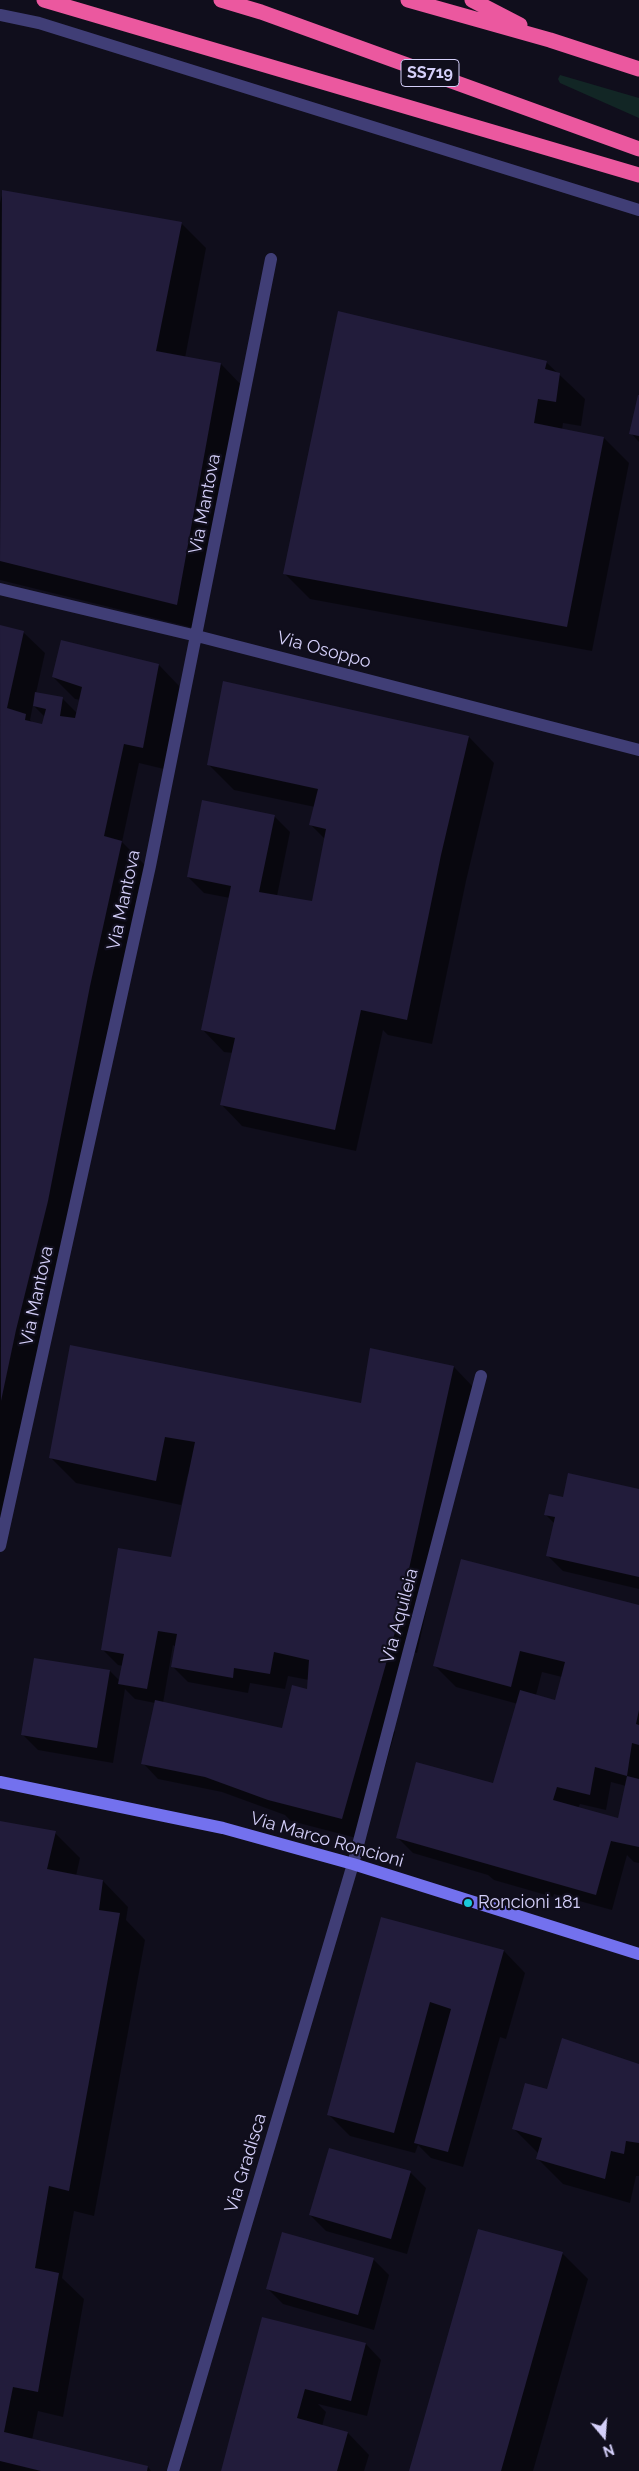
<!DOCTYPE html>
<style>
body{margin:0}
#map{position:relative;width:639px;height:2471px;overflow:hidden;background:#100e1c;font-family:Raleway,sans-serif}
canvas{display:block}
.north{position:absolute;left:579px;top:2411px;width:50px;height:50px;-webkit-text-stroke:4px #100e1c;paint-order:stroke;rotate:162deg;font-size:14px;font-weight:700;line-height:20px;text-align:center;color:#d4cff9}
.north::after{content:'';display:block;margin:auto;width:18px;height:22px;background:#d4cff9;clip-path:polygon(50% 0,100% 100%,50% 72%,0 100%)}
</style>
<div id="map">
<canvas width="639" height="2471"></canvas>
<div class="north">N</div>
</div>
<script>
const ctx = document.querySelector('canvas').getContext('2d');
ctx.lineJoin = 'round';
function fill(path, color) { ctx.fillStyle = color; ctx.fill(path, 'evenodd'); }
const toPath = rows => new Path2D(rows.map(r => 'M' + r).join(''));
function stroke(path, color, width, dash) { ctx.strokeStyle = color; ctx.lineWidth = width; ctx.lineCap = dash ? 'butt' : 'round'; ctx.setLineDash(dash || []); ctx.stroke(path); }
function drawText(font, color, halo, rows, align = 'center') {
  ctx.font = font + ' Raleway,sans-serif'; ctx.lineWidth = 4.5; ctx.setLineDash([]); ctx.textBaseline = 'middle'; ctx.strokeStyle = halo; ctx.fillStyle = color; for (const [text, x, y, turn = 0] of rows) {
    ctx.save(); ctx.translate(x, y); ctx.rotate((+turn || 0) * Math.PI / 180); ctx.textAlign = isNaN(turn) ? turn : align; if (halo) ctx.strokeText(text, 0, 0); ctx.fillText(text, 0, 0); ctx.restore();
  }
}
fill(toPath([
 [560,75,639,98,639,118,560,83,558,79]
]), '#122625');
fill(toPath([
 [3,191,181,223,206,248,185,358,221,364,246,390,202,630,0,580,0,203],
 [546,362,585,399,581,426,563,423,562,430,604,438,629,463,592,651,310,599,285,574],
 [639,397,639,442,631,433],
 [0,626,23,632,45,653,36,693,63,699,78,714,81,700,75,699,53,677,159,665,180,687,164,769,139,763,122,842,147,867,0,1551],
 [33,705,45,717,43,726,34,724,30,720],
 [469,737,494,763,466,881,432,1044,388,1035,383,1030,356,1151,242,1126,221,1104,233,1053,224,1052,203,1030,230,898,204,893,188,877,274,816,290,832,277,896,313,902,325,839,311,825,315,807,234,790,208,764],
 [71,1346,362,1404,454,1367,475,1389,417,1653,410,1651,389,1726,395,1732,364,1840,291,1821,285,1815,222,1792,158,1779,143,1763,155,1703,135,1699,125,1689,113,1763,38,1750,22,1734,110,1671,120,1681,123,1666,118,1665,102,1649,173,1561,190,1475,188,1474,181,1505,76,1483,50,1457],
 [173,1645,176,1647,172,1666,188,1682,248,1693,250,1683,285,1689,288,1676,309,1680,308,1691,282,1729,163,1703],
 [639,1490,639,1589,563,1571,548,1556,555,1524,545,1514,564,1498],
 [639,1607,639,1863,634,1862,627,1855,612,1910,554,1894,553,1897,494,1880,488,1875,413,1853,397,1837,494,1786,518,1704,456,1687,435,1666],
 [542,1672,562,1677,556,1701,536,1695],
 [611,1782,626,1786,618,1819,578,1808,580,1804,606,1810],
 [0,1822,55,1833,80,1858,76,1876,103,1881,128,1907,126,1920,145,1940,94,2216,74,2211,62,2278,84,2299,63,2417,38,2411,32,2440,148,2467,151,2471,0,2471],
 [382,1918,504,1951,525,1973,506,2039,500,2037,463,2167,431,2158,418,2145,415,2153,350,2136,328,2114],
 [639,2065,639,2176,636,2176,630,2203,563,2184,538,2159,539,2154,514,2129,548,2090],
 [330,2149,411,2173,426,2188,407,2254,326,2231,310,2215],
 [562,2253,588,2279,533,2471,411,2471],
 [373,2259,389,2275,374,2330,283,2304,267,2288],
 [263,2319,366,2344,381,2360,367,2416,318,2404,326,2412,322,2426,348,2433,369,2455,364,2471,223,2471]
]), '#0007');
fill(toPath([
 [2,190,182,222,156,351,221,363,177,605,0,561],
 [338,311,547,361,545,369,560,373,556,402,538,399,534,423,604,437,567,627,283,574],
 [638,395,639,395,639,436,629,434],
 [0,625,24,631,7,708,26,714,25,720,42,724,46,709,33,706,35,692,63,697,60,716,75,718,82,687,52,677,61,640,159,664,143,748,124,744,104,836,122,841,90,986,48,1201,16,1330,1,1401],
 [223,681,469,736,441,855,407,1020,361,1010,335,1130,220,1105,235,1038,201,1030,231,886,187,877,202,800,275,815,259,892,312,901,326,829,309,825,318,789,207,765],
 [70,1345,361,1403,370,1348,454,1366,395,1632,342,1819,268,1800,205,1777,141,1764,155,1700,282,1728,292,1685,307,1689,309,1660,274,1652,270,1674,234,1668,233,1678,171,1667,177,1634,158,1631,147,1689,118,1684,124,1654,101,1650,118,1548,171,1557,195,1442,165,1437,156,1481,49,1458],
 [568,1473,639,1489,639,1577,546,1556,555,1517,544,1515,549,1494,563,1497],
 [461,1559,639,1605,639,1710,636,1724,639,1725,639,1745,632,1743,627,1776,595,1767,590,1795,557,1787,553,1800,618,1818,627,1776,639,1779,639,1847,611,1841,596,1895,396,1838,416,1762,493,1783,520,1690,555,1700,565,1662,520,1651,511,1687,433,1666],
 [34,1658,110,1670,97,1748,21,1735],
 [0,1821,56,1831,47,1869,103,1880,99,1910,120,1913,69,2191,49,2186,35,2268,59,2273,38,2392,13,2387,4,2432,148,2466,147,2471,41,2471,0,2461],
 [381,1917,504,1950,448,2152,414,2143,451,2009,430,2002,394,2133,327,2115],
 [562,2038,639,2064,639,2143,626,2141,624,2154,611,2151,605,2179,536,2159,542,2138,512,2129,525,2083,547,2089],
 [329,2148,411,2171,391,2239,309,2215],
 [478,2229,563,2252,501,2471,409,2471],
 [282,2232,374,2258,358,2315,266,2289],
 [262,2317,366,2343,351,2401,305,2389,297,2418,348,2432,337,2471,221,2471]
]), '#221c3b');
stroke(toPath([
 [0,15,39,23,639,210]
]), '#403e76', 12);
stroke(toPath([
 [0,589,197,636,639,750],
 [0,1546,150,866,271,259],
 [173,2471,353,1864,481,1376]
]), '#403e76', 12);
stroke(toPath([
 [0,1782,223,1828,353,1864,639,1954]
]), '#7371ee', 12);
stroke(toPath([
 [44,0,639,175],
 [221,0,261,12,639,149],
 [408,0,550,40,639,69],
 [472,0,520,25]
]), '#eb589f', 15);
for (const [x, y, r, color] of [
 [468,1903,5,"#1ac9db"]
]) { const dot = new Path2D(); dot.arc(x, y, r, 0, 2 * Math.PI); ctx.fillStyle = color; ctx.fill(dot); stroke(dot, '#100e1c', 2); }
for (const [x, y, w] of [
 [430,73,58]
]) { const box = new Path2D(); box.roundRect(x - w / 2, y - 13.5, w, 27, 4); ctx.fillStyle = '#100e1c'; ctx.fill(box); stroke(box, '#d4cff9', 1); }
drawText('bold 16px', '#d4cff9', null, [
 ["SS719",430,73]
]);
drawText('18px', '#d4cff9', '#100e1c', [
 ["Via Mantova",205,504,-79],
 ["Via Osoppo",324,650,15],
 ["Via Mantova",124,900,-78],
 ["Via Mantova",37,1296,-78],
 ["Via Aquileia",400,1616,-75],
 ["Via Marco Roncioni",327,1840,16],
 ["Via Gradisca",246,2163,-73]
]);
drawText('18px', '#d4cff9', '#100e1c', [
 ["Roncioni 181",478,1903]
], 'left');
</script>
